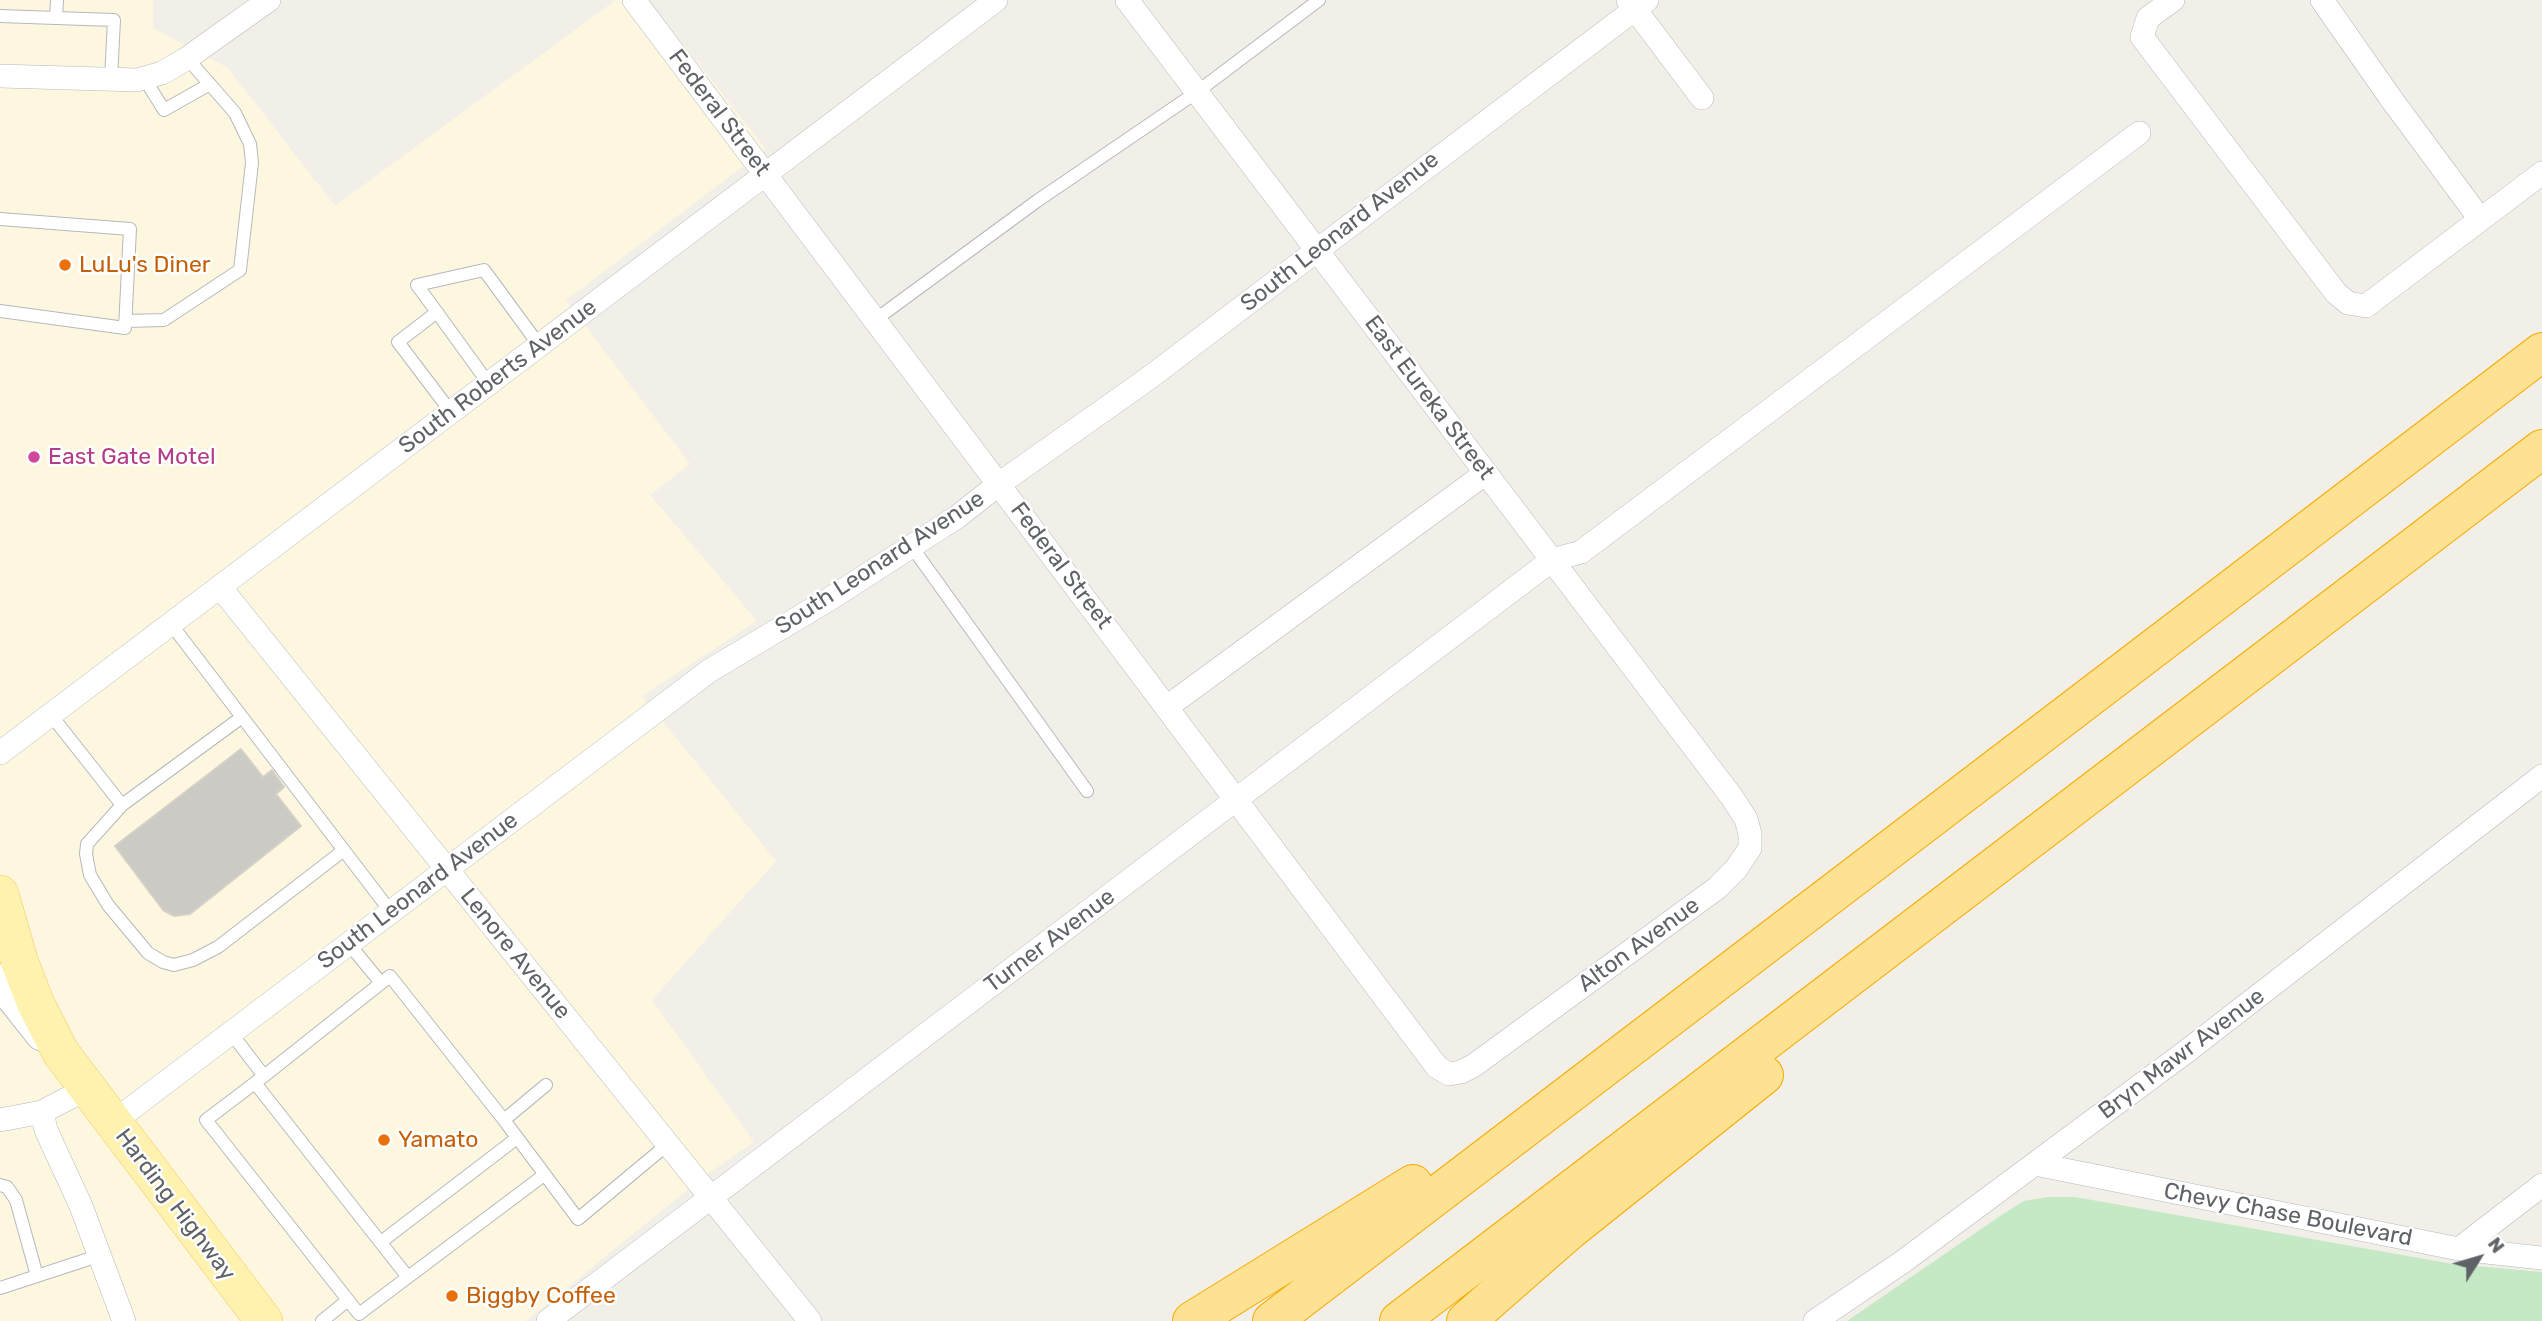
<!DOCTYPE html>
<style>
body{margin:0}
#map{position:relative;width:2542px;height:1321px;overflow:hidden;background:#f1efe8;font-family:Rubik,sans-serif}
canvas{display:block}
.north{position:absolute;left:2444px;top:1223px;width:70px;height:70px;-webkit-text-stroke:5px #fff;paint-order:stroke;rotate:53deg;font-size:19px;font-weight:700;line-height:28px;text-align:center;color:#5f6368}
.north::after{content:'';display:block;margin:auto;width:24px;height:32px;background:#5f6368;clip-path:polygon(50% 0,100% 100%,50% 72%,0 100%)}
</style>
<div id="map">
<canvas width="2542" height="1321"></canvas>
<div class="north">N</div>
</div>
<script>
const ctx = document.querySelector('canvas').getContext('2d');
ctx.lineJoin = 'round';
function fill(path, color) { ctx.fillStyle = color; ctx.fill(path, 'evenodd'); }
const toPath = rows => new Path2D(rows.map(r => 'M' + r).join(''));
function stroke(path, color, width, dash) { ctx.strokeStyle = color; ctx.lineWidth = width; ctx.lineCap = dash ? 'butt' : 'round'; ctx.setLineDash(dash || []); ctx.stroke(path); }
function drawText(font, color, halo, rows, align = 'center') {
  ctx.font = font + ' Rubik,sans-serif'; ctx.lineWidth = 5; ctx.setLineDash([]); ctx.textBaseline = 'middle'; ctx.strokeStyle = halo; ctx.fillStyle = color; for (const [text, x, y, turn = 0] of rows) {
    ctx.save(); ctx.translate(x, y); ctx.rotate((+turn || 0) * Math.PI / 180); ctx.textAlign = isNaN(turn) ? turn : align; if (halo) ctx.strokeText(text, 0, 0); ctx.fillText(text, 0, 0); ctx.restore();
  }
}
fill(toPath([
 [0,0,153,0,153,28,228,68,335,206,616,0,648,0,766,149,566,300,690,464,650,495,757,621,642,696,776,861,652,1000,754,1142,702,1178,526,1321,0,1321]
]), '#fef7e0');
fill(toPath([
 [2048,1197,2075,1197,2453,1264,2542,1272,2542,1321,1847,1321,2003,1214,2024,1201]
]), '#c5e8c5');
const building = toPath([
 [241,749,263,777,272,770,284,787,276,794,301,826,190,914,174,916,163,910,115,846,241,749]
]);
fill(building, '#cccac5');
stroke(building, '#d6d1c6', 2);
const lane = toPath([
 [57,0,56,18,114,20,111,79],
 [0,16,56,18],
 [144,78,164,110,210,84],
 [0,219,130,229,125,328,0,311],
 [437,312,398,342,451,412],
 [875,320,1037,201,1197,92,1319,0],
 [125,321,164,320,240,270,252,163,250,144,235,113,187,58],
 [489,384,417,285,484,270,539,345],
 [912,547,1087,791],
 [171,624,391,912],
 [51,715,122,805,242,717],
 [122,805,87,844,86,854,90,875,108,905,148,953,163,962,174,965,193,960,218,947,344,850],
 [349,944,381,983],
 [231,1033,264,1076,390,976,504,1120],
 [264,1076,206,1120,359,1314,544,1175],
 [255,1083,407,1276],
 [546,1085,504,1120,578,1219,668,1144],
 [0,1185,7,1187,16,1200,37,1276],
 [381,1242,517,1138],
 [0,1288,101,1255],
 [322,1321,348,1300]
]);
const street = toPath([
 [634,0,1437,1067,1449,1074,1461,1072,1473,1066,1717,888,1736,869,1750,848,1750,834,1746,819,1731,796,1127,0],
 [1628,0,1702,98],
 [2173,0,2148,18,2142,37,2336,293,2348,303,2366,306,2542,173],
 [2322,0,2392,100,2480,219],
 [0,76,137,80,162,73,186,59,269,0],
 [220,587,810,1321],
 [1167,707,1486,473],
 [0,753,996,0],
 [86,1089,42,1112,46,1130,81,1206,124,1321],
 [0,1120,42,1112],
 [112,1123,709,671,828,600,957,517,999,484,1149,378,1647,0],
 [2035,1164,2459,1249,2542,1258],
 [2459,1249,2542,1185],
 [548,1321,1552,560,1581,552,2139,133],
 [1815,1321,1901,1263,2187,1051,2542,776]
]);
const secondary = toPath([
 [0,981,42,1034]
]);
const primary = toPath([
 [0,894,19,960,36,1004,61,1053,264,1321]
]);
const highway = toPath([
 [1192,1321,1413,1184],
 [1272,1321,2542,352],
 [1399,1321,2542,449],
 [1466,1321,1570,1230,1764,1075]
]);
stroke(lane, '#b5b8bc', 14);
stroke(street, '#b5b8bc', 24);
stroke(secondary, '#b6babf', 35);
stroke(primary, '#f2c960', 38);
stroke(highway, '#f9ab00', 40);
stroke(lane, '#fff', 12);
stroke(street, '#fff', 23);
stroke(secondary, '#fff', 33);
stroke(primary, '#fff2af', 37);
stroke(highway, '#fde293', 38);
for (const [x, y, r, color] of [
 [65,265,7,"#e8710a"],
 [34,457,7,"#d1479c"],
 [384,1140,7,"#e8710a"],
 [452,1296,7,"#e8710a"]
]) { const dot = new Path2D(); dot.arc(x, y, r, 0, 2 * Math.PI); ctx.fillStyle = color; ctx.fill(dot); stroke(dot, '#fff', 2.5); }
drawText('23px', '#5f6368', '#fff', [
 ["Federal Street",719,113,53],
 ["South Leonard Avenue",1340,232,-38],
 ["South Roberts Avenue",498,377,-37],
 ["East Eureka Street",1429,398,53],
 ["South Leonard Avenue",880,563,-33],
 ["Federal Street",1061,566,53],
 ["South Leonard Avenue",418,891,-37],
 ["Turner Avenue",1050,941,-37],
 ["Alton Avenue",1639,945,-36],
 ["Lenore Avenue",515,954,51],
 ["Bryn Mawr Avenue",2182,1054,-37],
 ["Harding Highway",175,1205,53],
 ["Chevy Chase Boulevard",2288,1215,11]
]);
drawText('23px', '#c56008', '#fff', [
 ["LuLu's Diner",79,265],
 ["Yamato",398,1140],
 ["Biggby Coffee",466,1296]
], 'left');
drawText('23px', '#b23c85', '#fff', [
 ["East Gate Motel",48,457]
], 'left');
</script>
